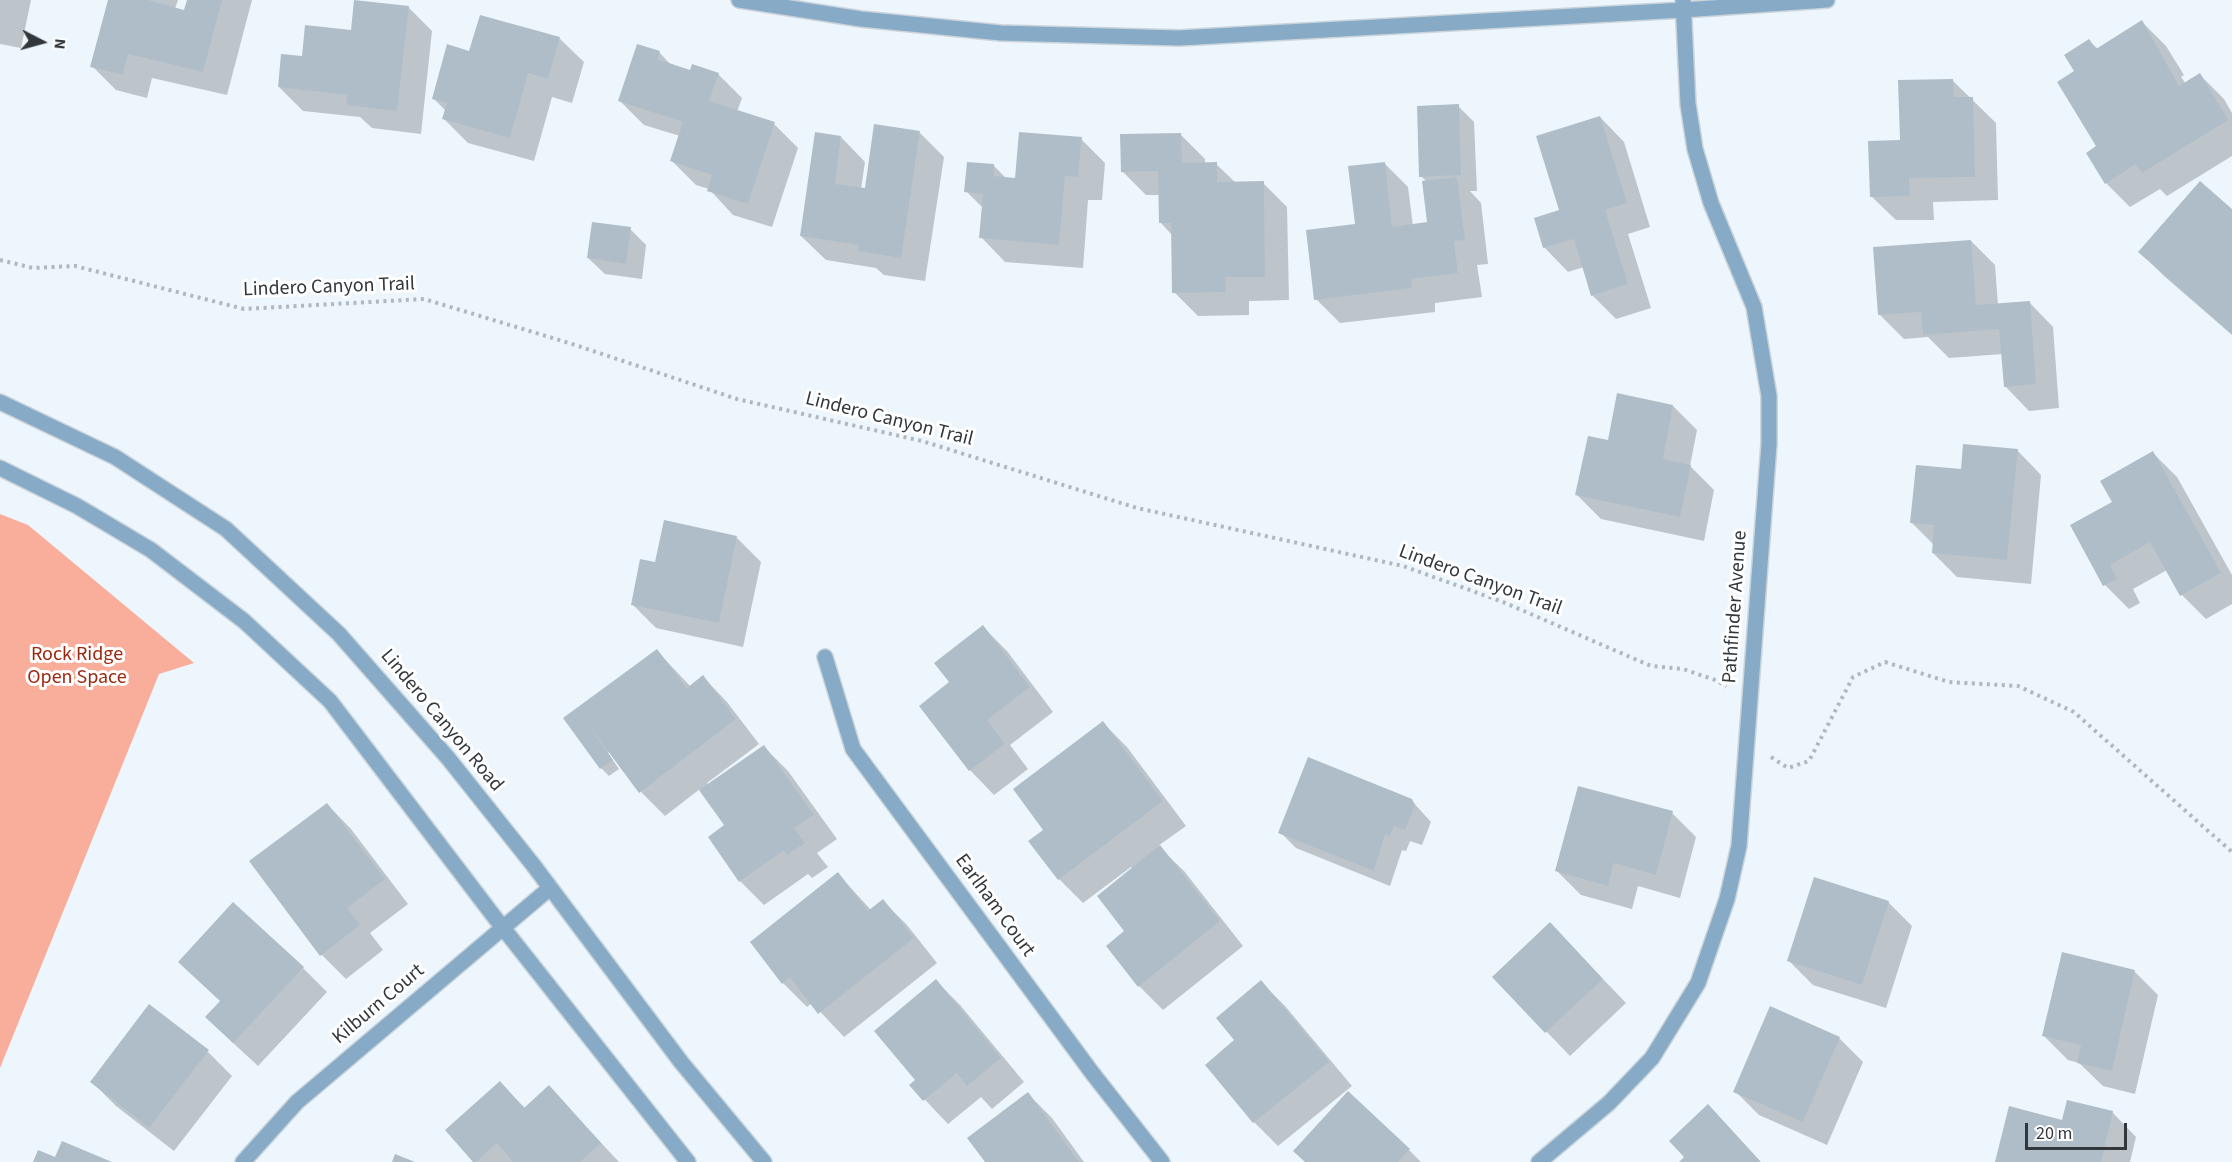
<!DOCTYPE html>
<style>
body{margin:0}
#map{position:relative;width:2232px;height:1162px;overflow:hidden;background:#edf6fd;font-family:"Source Sans 3",sans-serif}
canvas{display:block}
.north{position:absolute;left:12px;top:12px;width:60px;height:60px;-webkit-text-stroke:4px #fff;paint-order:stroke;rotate:96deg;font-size:16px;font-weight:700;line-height:24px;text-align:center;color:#31373b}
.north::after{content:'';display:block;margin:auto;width:21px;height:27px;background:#31373b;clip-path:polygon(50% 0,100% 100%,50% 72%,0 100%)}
.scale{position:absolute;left:2025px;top:1123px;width:102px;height:27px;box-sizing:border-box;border:3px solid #31373b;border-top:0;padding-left:8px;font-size:18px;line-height:21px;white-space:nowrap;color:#31373b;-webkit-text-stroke:4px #fff;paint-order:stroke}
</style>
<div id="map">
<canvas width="2232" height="1162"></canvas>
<div class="north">N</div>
<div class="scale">20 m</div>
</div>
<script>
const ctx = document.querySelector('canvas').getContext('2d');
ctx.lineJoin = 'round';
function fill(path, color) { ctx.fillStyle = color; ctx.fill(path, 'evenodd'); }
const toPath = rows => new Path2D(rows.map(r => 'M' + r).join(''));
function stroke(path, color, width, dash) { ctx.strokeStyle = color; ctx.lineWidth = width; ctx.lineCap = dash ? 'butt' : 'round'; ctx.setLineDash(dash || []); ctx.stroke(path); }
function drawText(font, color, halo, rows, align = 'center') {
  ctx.font = font + ' "Source Sans 3",sans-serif'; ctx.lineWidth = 6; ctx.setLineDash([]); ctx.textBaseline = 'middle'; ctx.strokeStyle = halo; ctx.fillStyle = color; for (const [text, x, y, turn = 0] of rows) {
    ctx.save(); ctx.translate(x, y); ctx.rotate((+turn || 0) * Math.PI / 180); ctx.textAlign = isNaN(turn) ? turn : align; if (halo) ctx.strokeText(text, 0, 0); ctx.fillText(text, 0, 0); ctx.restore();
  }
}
fill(toPath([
 [0,514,28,525,194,663,159,674,0,1068]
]), '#f9ad9b');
fill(toPath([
 [0,0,31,0,21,48,0,44],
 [109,0,178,0,175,9,185,12,189,0,252,0,227,95,152,78,147,98,116,90,92,66],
 [408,7,432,31,421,134,372,128,360,117,303,111,279,87,303,58,353,32],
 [2142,22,2166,46,2184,75,2181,77,2186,84,2200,75,2224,99,2232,113,2232,156,2167,196,2160,189,2130,207,2106,183,2076,72,2089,41,2098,49],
 [559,38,584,62,572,103,552,97,534,161,468,143,444,119,446,111,433,98,470,53],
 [659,52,671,65,691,72,718,74,742,98,737,112,774,124,798,148,772,227,733,215,709,189,696,185,672,161,680,136,644,125,620,101],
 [1953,81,1996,123,1998,200,1933,202,1934,220,1896,220,1871,196],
 [1458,106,1474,122,1477,191,1470,191,1481,203,1488,264,1477,265,1482,297,1435,303,1435,312,1340,323,1316,299,1356,225,1384,163,1408,187,1413,226,1429,224,1427,182,1421,176],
 [1600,117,1624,142,1650,227,1628,234,1651,308,1616,319,1592,295,1584,267,1568,272,1544,247],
 [920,133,944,157,925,281,884,275,876,268,826,260,801,236,841,137,865,162,861,189,866,190],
 [1181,135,1205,159,1205,164,1216,164,1236,183,1263,183,1287,207,1289,300,1249,301,1249,315,1198,316,1174,292,1172,235,1160,222,1160,195,1146,195,1122,171],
 [1081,139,1105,163,1102,200,1088,200,1083,268,1005,262,981,237,983,208,966,191,994,166,1006,178,1017,179],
 [2232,211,2232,335,2164,276,2140,252],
 [630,229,646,245,642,279,605,274,588,258],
 [1971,241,1995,265,1998,305,2029,302,2053,327,2059,408,2029,411,2005,386,2003,354,1949,358,1928,337,1904,339,1880,315],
 [1673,406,1697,430,1690,466,1714,490,1704,541,1601,519,1577,495,1609,442],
 [2017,450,2041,475,2031,584,1957,577,1933,553,1934,545,1912,523,1962,471],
 [2153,453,2177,477,2232,575,2232,604,2206,619,2182,595,2167,570,2133,589,2140,603,2129,609,2105,585,2072,526,2114,502],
 [665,522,737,538,761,562,743,647,656,628,632,604,656,564],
 [983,627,1007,651,1053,712,1010,745,1028,769,994,795,970,770,921,706,952,683],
 [657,651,691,687,703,677,727,702,759,744,707,783,709,785,764,747,788,771,837,839,817,853,828,867,812,878,808,874,764,905,740,881,726,826,700,789,665,816,641,792,610,751,608,753,619,769,609,776,601,768,565,719,583,718],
 [1103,723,1127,747,1186,826,1158,846,1184,871,1243,946,1163,1010,1139,986,1108,946,1127,931,1133,869,1131,867,1083,903,1059,879,1046,830],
 [1411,800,1431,822,1422,845,1410,841,1406,851,1402,850,1390,886,1296,848,1280,832],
 [327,804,351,829,408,904,370,933,383,950,346,979,322,955,251,861],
 [1672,813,1696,837,1680,898,1638,886,1632,909,1581,895,1557,871],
 [838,874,871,910,883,901,907,925,937,963,844,1037,812,1003,807,1007,783,983],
 [1888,902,1912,926,1886,1008,1813,985,1789,961],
 [1550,924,1626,1003,1570,1056,1494,977],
 [303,968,327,992,258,1066,231,1041],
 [2134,971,2158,995,2135,1094,2103,1086,2079,1063,2068,1060,2044,1036],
 [936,981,960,1005,1024,1082,992,1109,981,1097,948,1124,911,1085,917,1080],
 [1261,982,1285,1006,1352,1086,1278,1146,1254,1122,1207,1065,1236,1040],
 [1839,1038,1863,1062,1827,1145,1759,1115,1735,1091],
 [208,1052,232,1076,174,1151,116,1106,92,1082],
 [500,1083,526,1109,549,1087,619,1162,475,1162],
 [1348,1093,1409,1150,1421,1162,1306,1162],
 [1028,1094,1052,1118,1084,1162,987,1162],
 [2112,1112,2136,1137,2130,1162,1997,1162,2063,1121]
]), '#0003');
fill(toPath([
 [108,0,148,0,184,10,187,0,222,0,203,72,128,54,123,75,90,67],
 [354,0,409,6,397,111,346,105,347,95,278,87,281,54,302,56,305,25,351,30],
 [480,15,560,37,548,79,528,73,510,138,442,119,447,103,432,99,447,44,469,51],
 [2142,20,2179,86,2200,73,2228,120,2142,173,2136,164,2105,184,2086,153,2096,146,2057,82,2074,71,2064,55,2089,39,2096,49],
 [637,44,660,51,657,59,690,70,692,64,719,73,709,101,775,122,748,204,707,191,712,175,670,161,683,122,618,101],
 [1953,79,1954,97,1973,97,1975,177,1909,178,1910,196,1870,197,1868,141,1900,140,1898,80],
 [1459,104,1461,175,1419,177,1417,106],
 [1600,116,1627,203,1605,210,1628,284,1591,296,1574,239,1543,248,1534,218,1559,210,1536,136],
 [874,124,920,131,901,258,858,251,859,245,800,236,815,132,841,136,835,184,865,188],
 [1019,132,1082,137,1078,177,1065,176,1059,245,979,238,983,194,964,192,967,162,994,164,994,176,1015,178],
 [1181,133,1182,163,1217,162,1217,182,1264,181,1265,277,1225,277,1226,292,1172,293,1171,223,1159,223,1158,171,1121,172,1120,134],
 [1385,162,1392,227,1427,222,1422,181,1457,177,1465,240,1454,241,1458,273,1411,279,1412,288,1314,300,1306,230,1355,224,1348,166],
 [2200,181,2232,209,2232,334,2138,252],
 [592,222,631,227,626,264,587,258],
 [1971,240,1976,305,2030,301,2036,384,2004,387,1999,329,1923,335,1921,312,1878,315,1873,247],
 [1617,393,1673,405,1663,459,1691,465,1680,517,1575,495,1588,436,1608,440],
 [1963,444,2018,449,2007,560,1932,553,1934,525,1910,523,1916,465,1961,469],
 [2153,451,2221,573,2180,596,2150,542,2110,565,2117,579,2103,586,2070,525,2112,502,2100,481],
 [664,520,737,536,719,623,631,605,640,559,655,562],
 [983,625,1030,687,987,720,1005,744,969,771,919,706,949,682,934,663],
 [657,649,687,688,703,675,736,719,639,793,582,716,613,760,600,769,563,718],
 [1103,721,1163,801,1058,880,1028,841,1043,830,1013,789],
 [764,745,814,815,794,828,805,843,787,855,784,850,739,882,708,837,724,825,699,790],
 [1308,757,1412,799,1415,805,1405,830,1394,826,1390,836,1385,834,1374,871,1278,833],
 [1578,786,1673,811,1656,875,1614,863,1608,886,1555,871],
 [327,803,385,879,347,908,360,925,320,956,249,861],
 [1160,845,1220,921,1138,987,1106,946,1124,931,1097,896],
 [838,872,868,911,883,899,914,938,818,1014,790,977,782,984,750,942],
 [1814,877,1889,901,1862,985,1787,961],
 [233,902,304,967,233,1043,205,1017,220,1001,178,962],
 [1550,922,1603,979,1545,1033,1492,977],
 [2062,952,2135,970,2112,1071,2077,1063,2081,1045,2042,1036],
 [936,979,1001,1058,967,1086,957,1073,923,1101,909,1085,915,1080,874,1031],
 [1261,980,1329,1062,1253,1123,1205,1065,1234,1040,1216,1018],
 [149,1004,209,1050,149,1128,90,1082],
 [1770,1006,1840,1037,1803,1122,1733,1092],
 [500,1081,524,1108,549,1085,601,1143,580,1162,513,1162,497,1143,476,1162,473,1162,445,1130],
 [1348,1091,1410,1149,1398,1162,1305,1162,1293,1151],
 [1028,1092,1079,1162,985,1162,967,1138],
 [2067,1100,2113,1111,2101,1162,1995,1162,2009,1106,2062,1120],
 [1708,1104,1761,1162,1679,1162,1684,1157,1669,1141],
 [62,1141,112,1162,33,1162,38,1150,55,1157],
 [395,1154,415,1162,392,1162]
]), '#afbdc8');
const minor = toPath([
 [739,0,861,19,1001,33,1179,38,1683,10,1827,0],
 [0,402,115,457,226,529,339,634,448,758,534,866,681,1062,764,1162],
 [0,468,77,506,151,550,244,621,330,701,496,919,688,1162],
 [825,657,853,749,1093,1074,1162,1162],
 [243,1162,297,1102,550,888],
 [1539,1162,1609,1103,1652,1058,1698,983,1727,899,1739,846,1769,444,1769,396,1754,307,1711,203,1695,149,1688,104,1683,0]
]);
stroke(minor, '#cbd4da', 18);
stroke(toPath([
 [0,260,33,268,75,266,244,309,424,299,569,343,737,399,922,441,1137,508,1403,566,1503,602,1651,666,1683,669,1718,681,1726,687],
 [1771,757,1788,768,1809,761,1853,677,1885,662,1949,682,2018,686,2074,712,2232,852]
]), '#b0b8be', 4, [3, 4.5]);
stroke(minor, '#87abc7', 15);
drawText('20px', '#31373b', '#fff', [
 ["Lindero Canyon Trail",329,288,-2],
 ["Lindero Canyon Trail",889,420,14],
 ["Lindero Canyon Trail",1480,581,20],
 ["Pathfinder Avenue",1736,607,-86],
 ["Lindero Canyon Road",441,721,50],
 ["Earlham Court",994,906,54],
 ["Kilburn Court",379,1005,-40]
]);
drawText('20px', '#9b2810', '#fff', [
 ["Rock Ridge",77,656],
 ["Open Space",77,679]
]);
</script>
